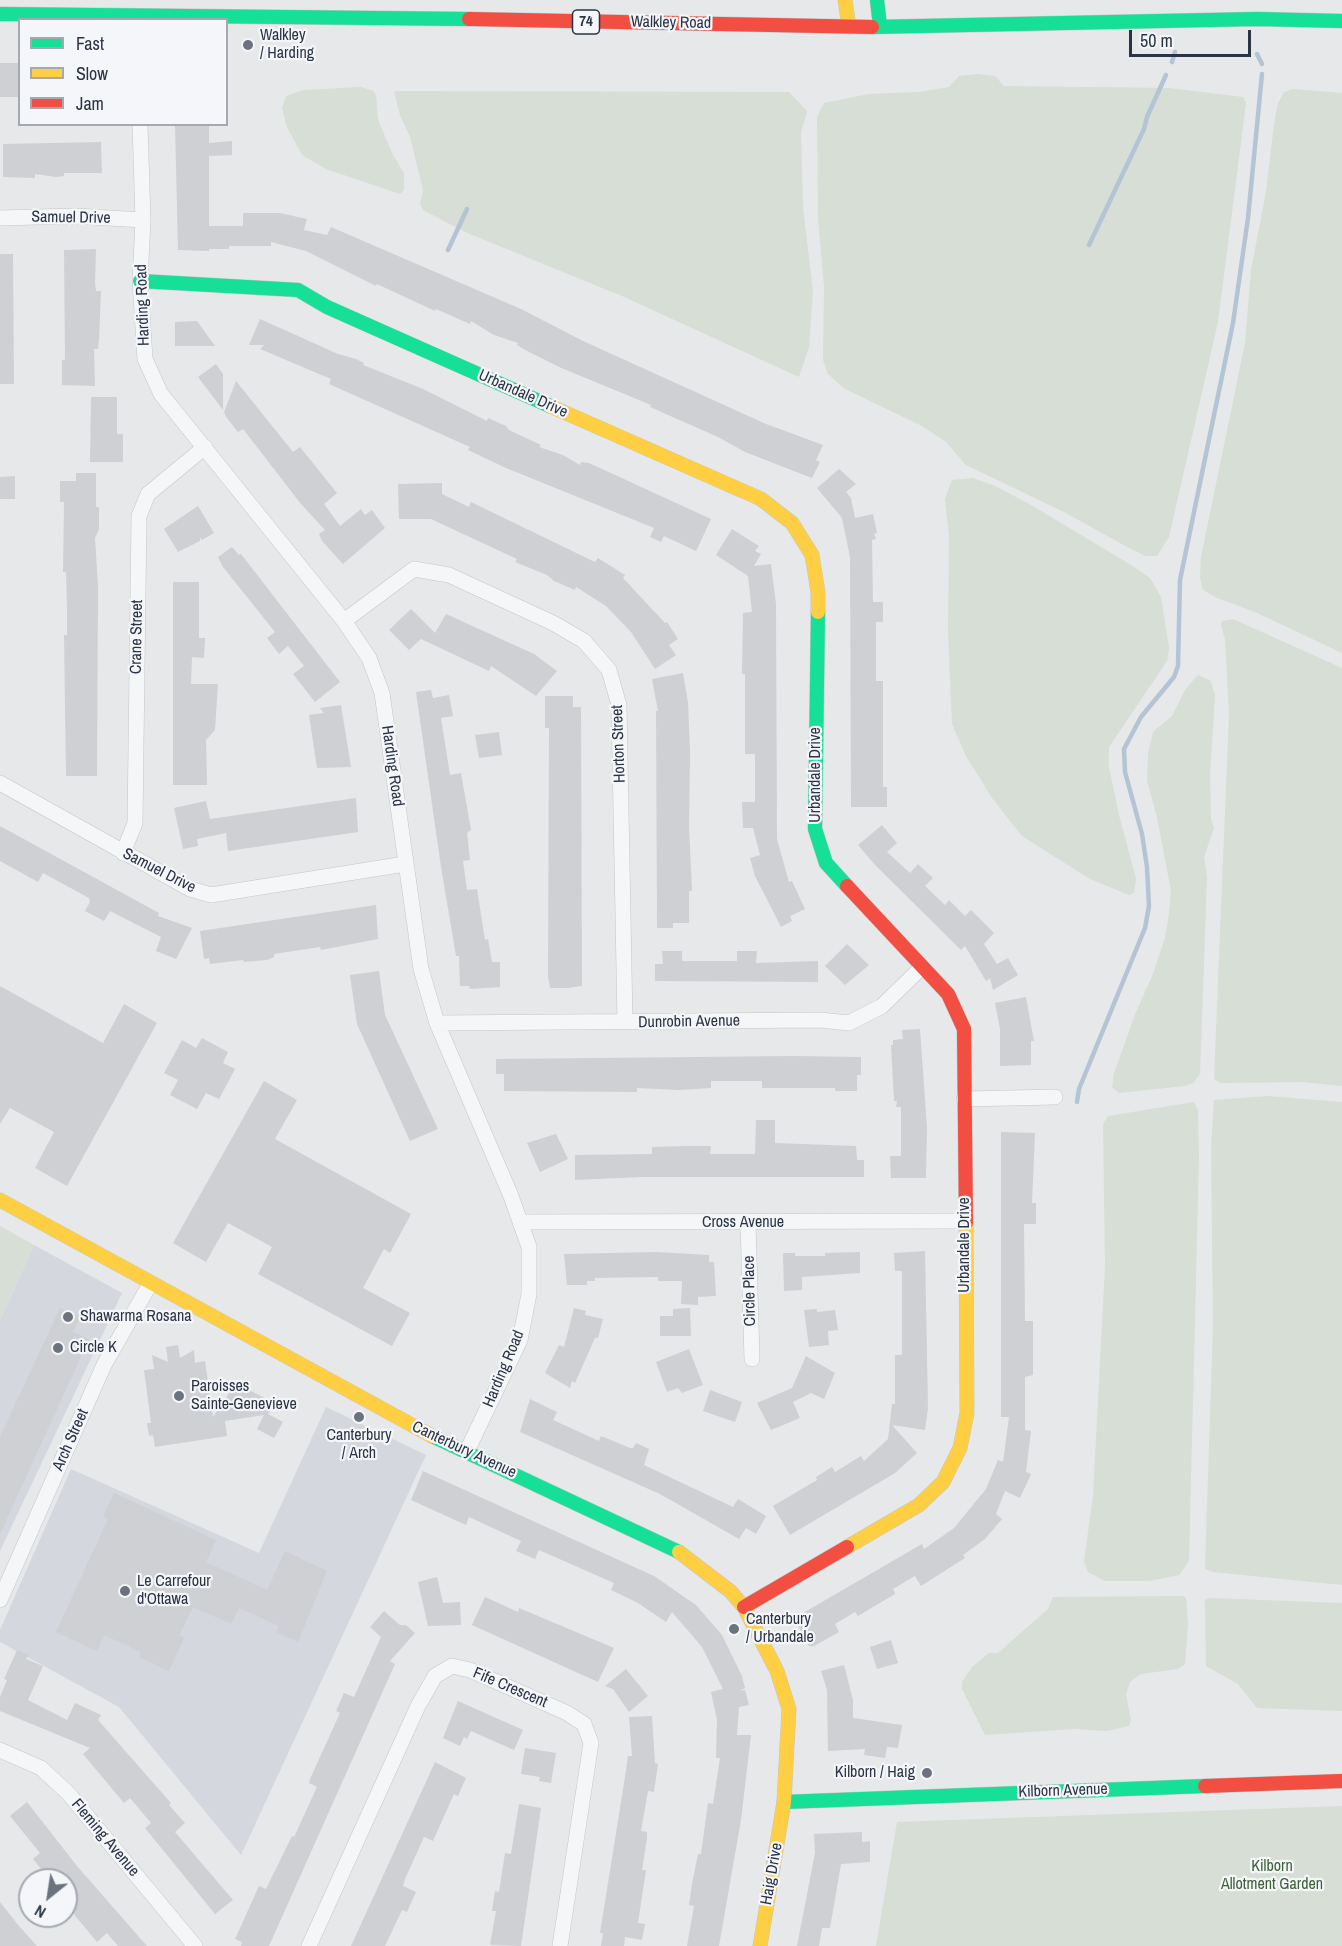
<!DOCTYPE html>
<style>
body{margin:0}
#map{position:relative;width:1342px;height:1946px;overflow:hidden;background:#e6e8ea;font-family:"Archivo Narrow",sans-serif}
canvas{display:block}
.legend{position:absolute;left:18px;top:18px;width:210px;height:108px;box-sizing:border-box;background:#f4f6f9;border:2px solid #a4a8b1;margin:0;padding:8px 10px;list-style:none;font-size:18px;color:#2b3445}
.legend li{display:flex;align-items:center;gap:12px;height:30px}
.legend b{width:30px;border:2px solid #a4a8b1}
.north{position:absolute;left:18px;top:1868px;width:60px;height:60px;box-sizing:border-box;background:#f4f6f9;border:2px solid #a4a8b1;border-radius:50%;rotate:210deg;font-size:16px;font-weight:700;line-height:24px;text-align:center;color:#2b3445}
.north::after{content:'';display:block;margin:auto;width:21px;height:27px;background:#6c737f;clip-path:polygon(50% 0,100% 100%,50% 72%,0 100%)}
.scale{position:absolute;left:1129px;top:30px;width:122px;height:27px;box-sizing:border-box;border:3px solid #2b3445;border-top:0;padding-left:8px;font-size:18px;line-height:21px;white-space:nowrap;color:#2b3445;-webkit-text-stroke:4px #f4f6f9;paint-order:stroke}
</style>
<div id="map">
<canvas width="1342" height="1946"></canvas>
<ul class="legend">
<li><b style="height:8px;background:#16e098"></b>Fast</li>
<li><b style="height:8px;background:#ffcf43"></b>Slow</li>
<li><b style="height:8px;background:#f24e42"></b>Jam</li>
</ul>
<div class="north">N</div>
<div class="scale">50 m</div>
</div>
<script>
const ctx = document.querySelector('canvas').getContext('2d');
ctx.lineJoin = 'round';
function fill(path, color) { ctx.fillStyle = color; ctx.fill(path, 'evenodd'); }
const toPath = rows => new Path2D(rows.map(r => 'M' + r).join(''));
function stroke(path, color, width, dash) { ctx.strokeStyle = color; ctx.lineWidth = width; ctx.lineCap = dash ? 'butt' : 'round'; ctx.setLineDash(dash || []); ctx.stroke(path); }
function drawText(font, color, halo, rows, align = 'center') {
  ctx.font = font + ' "Archivo Narrow",sans-serif'; ctx.lineWidth = 4.5; ctx.setLineDash([]); ctx.textBaseline = 'middle'; ctx.strokeStyle = halo; ctx.fillStyle = color; for (const [text, x, y, turn = 0] of rows) {
    ctx.save(); ctx.translate(x, y); ctx.rotate((+turn || 0) * Math.PI / 180); ctx.textAlign = isNaN(turn) ? turn : align; if (halo) ctx.strokeText(text, 0, 0); ctx.fillText(text, 0, 0); ctx.restore();
  }
}
fill(toPath([
 [34,1245,122,1293,0,1551,0,1320],
 [326,1407,426,1455,241,1855,119,1707,0,1642,0,1630,71,1469,259,1553]
]), '#d4d7dd');
fill(toPath([
 [978,74,995,76,1004,86,1169,88,1243,97,1246,103,1218,322,1169,537,1157,556,1146,556,1129,548,1064,512,966,465,945,441,920,425,845,389,828,374,823,360,824,286,818,218,817,117,824,103,869,94,919,92,949,87,959,76],
 [361,87,373,91,376,95,378,120,393,155,404,173,404,190,400,194,326,169,302,155,287,127,282,108,286,96,303,90],
 [1293,89,1342,93,1342,653,1255,612,1217,598,1203,590,1200,577,1201,557,1245,343,1251,270,1266,192,1274,124,1278,103,1284,92],
 [394,91,789,92,807,111,801,133,803,207,813,292,809,348,799,377,622,296,465,232,423,210,420,204,423,190,410,137,400,115],
 [973,478,995,486,1031,505,1131,565,1150,578,1161,597,1169,648,1167,661,1109,747,1109,767,1119,815,1136,879,1134,893,1129,895,1090,879,1022,836,992,798,966,756,952,724,948,632,949,536,945,499,952,480],
 [1233,619,1342,668,1342,1086,1302,1082,1221,1083,1214,1079,1229,714,1225,639,1221,625,1222,621],
 [1198,675,1211,681,1215,696,1210,773,1211,819,1214,828,1204,857,1207,877,1200,1074,1193,1083,1185,1086,1119,1093,1112,1087,1114,1073,1136,1012,1153,974,1165,938,1169,914,1171,891,1157,817,1147,781,1148,753,1153,732,1172,716,1185,690],
 [1268,1096,1342,1102,1342,1585,1213,1572,1205,1569,1213,1323,1211,1148,1214,1100],
 [1194,1102,1198,1111,1199,1157,1189,1561,1179,1575,1149,1581,1105,1581,1088,1572,1084,1561,1093,1496,1105,1266,1103,1124,1108,1116],
 [0,1226,34,1245,0,1320],
 [1183,1596,1186,1598,1188,1624,1185,1664,1178,1669,1141,1674,1130,1682,1126,1694,1131,1720,1129,1726,1107,1731,1073,1729,985,1735,962,1689,962,1682,972,1667,989,1653,998,1653,1048,1609,1053,1597],
 [1210,1598,1342,1603,1342,1711,1257,1708,1238,1684,1206,1666,1205,1600],
 [1342,1806,1342,1946,876,1946,897,1822]
]), '#d6ded6');
stroke(toPath([
 [1257,54,1262,64],
 [1172,62,1175,52],
 [1089,245,1144,129,1147,117,1166,75],
 [448,250,467,209],
 [1077,1102,1079,1089,1145,928,1149,906,1147,867,1142,834,1125,772,1124,749,1141,717,1174,677,1178,666,1180,580,1233,323,1248,218,1262,74]
]), '#b4c4d5', 4.5);
fill(toPath([
 [0,63,20,63,20,97,0,97],
 [175,124,209,124,209,143,232,141,232,155,209,156,209,226,243,226,243,213,280,213,307,219,304,230,327,235,331,227,521,309,583,341,766,424,823,445,816,460,820,462,812,478,745,452,718,437,650,407,651,405,559,367,525,350,517,345,518,343,494,335,471,321,470,324,436,309,435,311,377,284,376,286,306,251,271,242,271,246,229,246,229,249,209,249,209,251,178,250],
 [101,142,102,173,64,173,64,176,56,177,35,174,35,178,3,177,3,144],
 [96,249,95,282,96,291,101,291,99,339,98,349,94,349,95,386,62,385,62,360,65,360,64,250],
 [0,254,13,254,14,384,0,384],
 [260,319,338,354,356,359,364,363,363,365,423,389,487,421,488,418,506,426,509,430,541,445,539,447,563,455,580,465,581,462,589,463,711,519,699,545,696,551,664,536,661,542,650,537,654,528,506,468,468,450,470,447,329,384,331,379,260,349,264,345,249,345],
 [197,321,215,346,175,346,175,322],
 [216,364,223,374,223,410,198,377],
 [236,381,293,452,300,447,337,493,324,504,340,526,361,509,365,515,372,510,385,528,343,564,322,541,319,534,325,530,301,504,243,429,238,432,226,417,224,412],
 [91,397,117,397,117,434,123,434,123,462,90,462],
 [839,469,856,484,846,492,851,498,855,518,873,514,877,533,874,534,876,539,872,540,873,602,883,602,883,622,876,622,876,681,883,681,883,787,887,787,887,807,851,807,850,557,842,518,817,488],
 [76,473,96,473,96,507,99,507,99,529,95,538,98,586,97,776,66,776,64,635,67,635,67,607,66,572,63,572,64,502,60,502,60,481,76,481],
 [15,476,15,499,0,499,0,477],
 [442,483,442,494,469,507,471,502,595,562,598,558,625,575,623,578,665,623,667,622,678,639,669,645,676,655,655,669,631,632,606,606,576,587,575,590,554,581,547,575,515,562,517,559,431,519,399,519,398,484],
 [198,506,214,533,202,540,200,537,200,541,178,552,164,529],
 [732,529,759,546,755,551,761,554,754,566,771,564,776,604,777,839,789,882,792,881,805,909,790,916,792,921,781,927,755,876,750,858,760,855,753,828,743,828,742,802,755,802,755,754,745,754,745,674,742,674,743,613,752,612,748,576,716,555],
 [232,547,239,555,241,554,340,682,315,702,293,674,304,666,288,646,279,654,267,638,275,632,223,567,218,557],
 [173,582,199,582,199,638,205,638,204,658,192,657,191,684,218,684,215,730,206,740,207,785,173,785],
 [411,609,435,633,446,614,534,654,557,671,536,696,491,666,489,671,421,639,409,650,389,630],
 [683,673,688,702,690,752,689,826,692,891,689,891,689,923,673,923,673,928,657,928,656,711,658,711,652,679],
 [431,690,433,698,449,695,453,716,441,718,450,775,461,773,471,830,467,833,470,860,463,861,467,890,477,889,485,940,488,939,492,962,500,962,500,987,470,989,469,986,460,986,459,956,456,956,441,867,416,692],
 [545,696,573,696,573,707,581,707,582,986,568,988,550,988,548,976,549,728,545,728],
 [341,705,351,767,317,768,309,715,324,713,320,708],
 [499,732,502,755,479,758,475,735],
 [356,798,358,832,228,851,226,833,197,839,198,846,183,849,174,808,206,801,210,819],
 [882,825,897,843,887,852,910,873,918,864,933,878,925,886,945,905,949,900,965,916,971,910,994,933,984,944,997,964,1008,958,1018,975,993,990,990,978,986,981,965,946,961,950,876,866,858,845],
 [0,826,159,913,158,916,192,928,176,959,156,951,161,937,110,911,104,921,85,911,90,902,89,898,43,873,38,882,0,861],
 [376,905,378,939,321,950,320,947,274,954,274,957,267,960,244,962,243,960,210,964,209,958,204,959,200,931],
 [847,944,869,965,845,985,825,966],
 [662,951,682,951,682,961,737,961,737,951,757,951,756,963,818,961,818,982,655,981,655,964,663,964],
 [379,971,385,1015,438,1129,410,1141,357,1024,350,975],
 [0,986,103,1043,124,1004,157,1023,67,1186,35,1168,54,1132,10,1108,0,1124],
 [1026,997,1034,1041,1031,1041,1031,1065,1000,1066,1000,1029,995,1003],
 [920,1029,927,1127,926,1178,891,1178,890,1156,901,1156,901,1107,896,1107,897,1101,894,1101,891,1045,893,1045,893,1040,903,1039,902,1030],
 [202,1038,228,1052,223,1063,235,1069,219,1099,206,1093,197,1109,170,1095,178,1080,164,1073,182,1040,196,1048],
 [793,1056,861,1057,861,1075,857,1075,857,1091,835,1091,835,1088,762,1088,762,1081,711,1081,711,1088,679,1090,637,1088,637,1092,504,1091,504,1074,496,1074,496,1059],
 [264,1081,297,1100,275,1139,411,1214,390,1253,384,1249,363,1288,410,1313,392,1346,258,1274,272,1247,228,1223,206,1262,173,1243],
 [756,1120,775,1120,775,1143,856,1146,857,1160,864,1160,864,1177,642,1177,575,1180,575,1155,652,1154,652,1147,684,1146,711,1146,710,1154,755,1154],
 [1001,1132,1035,1133,1032,1203,1036,1203,1036,1224,1024,1224,1025,1321,1033,1321,1033,1375,1025,1377,1025,1430,1031,1431,1026,1472,1031,1474,1020,1498,1005,1491,996,1514,1002,1519,985,1539,963,1555,965,1558,921,1586,915,1576,893,1589,895,1594,858,1616,855,1612,835,1624,839,1632,814,1646,809,1646,797,1624,806,1619,803,1613,922,1544,924,1549,954,1528,986,1489,998,1460,1003,1462,1009,1417,1001,1417],
 [556,1134,568,1159,540,1172,527,1143],
 [925,1251,928,1408,925,1430,892,1425,917,1453,895,1473,790,1535,773,1506,817,1480,816,1477,832,1467,835,1472,861,1456,864,1461,888,1439,892,1404,895,1404,895,1355,902,1355,902,1271,895,1271,894,1253],
 [657,1252,709,1255,709,1262,714,1262,716,1296,698,1297,698,1305,681,1304,682,1281,658,1281,658,1277,595,1278,595,1281,587,1281,587,1285,567,1285,564,1254],
 [860,1252,860,1273,802,1277,802,1290,784,1291,783,1253,795,1253,795,1256,825,1256,825,1253],
 [60,1308,80,1317,73,1332,89,1339,0,1534,0,1437],
 [574,1308,586,1311,585,1315,603,1319,598,1338,595,1338,575,1383,572,1381,570,1388,545,1373,559,1345,564,1347],
 [690,1308,691,1336,660,1336,660,1316,673,1316,673,1309],
 [817,1309,817,1312,835,1310,838,1330,828,1331,829,1345,809,1347,804,1310],
 [178,1345,180,1358,194,1350,195,1363,205,1361,213,1417,236,1383,274,1403,268,1414,283,1422,274,1438,257,1429,264,1415,225,1421,227,1436,155,1447,153,1435,149,1436,147,1423,151,1423,144,1370,154,1369,152,1355,168,1362,166,1347],
 [689,1349,703,1385,682,1393,678,1388,667,1392,656,1362],
 [806,1356,835,1373,824,1399,811,1393,793,1402,800,1418,771,1430,757,1403,792,1388],
 [710,1390,742,1402,735,1422,703,1411],
 [530,1399,557,1412,553,1420,599,1441,601,1436,630,1448,633,1448,636,1443,649,1449,644,1465,733,1507,738,1499,766,1516,756,1534,746,1528,739,1539,660,1494,520,1432],
 [423,1471,654,1576,696,1605,722,1635,742,1676,745,1688,739,1691,745,1690,749,1705,739,1707,737,1735,751,1735,741,1820,719,1946,687,1946,694,1906,689,1905,692,1884,698,1854,701,1854,708,1803,713,1804,720,1758,716,1758,717,1720,711,1692,723,1689,702,1647,672,1612,666,1622,638,1603,611,1590,614,1583,539,1550,535,1559,516,1551,521,1541,469,1517,466,1525,411,1500],
 [114,1493,216,1540,206,1562,267,1590,285,1551,327,1571,298,1642,276,1632,279,1626,239,1608,231,1624,193,1607,179,1635,184,1638,169,1671,139,1657,141,1652,104,1635,97,1651,56,1632,108,1519,103,1517],
 [437,1577,443,1603,460,1602,461,1625,428,1626,418,1582],
 [485,1597,518,1612,519,1608,614,1648,598,1682,472,1625],
 [384,1611,400,1625,406,1625,415,1633,390,1661,395,1664,269,1946,241,1946,242,1942,235,1939,259,1886,266,1889,292,1836,294,1837,317,1787,309,1783,310,1779,340,1713,336,1711,344,1693,354,1697,381,1637,370,1627],
 [891,1640,898,1663,877,1669,870,1647],
 [17,1650,28,1655,26,1659,43,1666,28,1700,67,1720,75,1703,101,1715,98,1720,171,1803,169,1805,185,1823,175,1832,233,1900,215,1914,145,1828,151,1823,130,1798,124,1803,83,1754,90,1748,0,1711,0,1697,7,1680,4,1679],
 [844,1665,853,1700,853,1718,902,1725,898,1748,887,1747,885,1758,864,1755,865,1749,828,1751,827,1690,821,1671],
 [626,1669,648,1696,629,1712,613,1689,605,1686],
 [458,1701,523,1730,514,1750,471,1731,467,1739,464,1737,460,1746,443,1738],
 [652,1716,655,1763,658,1764,654,1792,648,1791,641,1831,647,1832,647,1838,642,1870,646,1870,638,1923,645,1924,642,1940,625,1937,624,1946,601,1946,603,1933,600,1933,625,1777,628,1756,632,1756,629,1717],
 [525,1748,556,1753,551,1783,539,1781,540,1777,521,1774],
 [435,1762,466,1778,458,1796,454,1794,433,1841,424,1837,405,1879,403,1886,416,1892,407,1912,402,1910,385,1946,351,1946],
 [27,1802,77,1866,147,1946,118,1946,107,1933,97,1942,72,1912,66,1917,66,1880,50,1880,33,1859,40,1853,10,1816],
 [519,1804,541,1808,521,1946,490,1945,496,1911,492,1911,495,1891,499,1892,505,1853,511,1854],
 [862,1832,862,1842,870,1841,870,1862,841,1864,830,1928,822,1928,819,1946,797,1946,815,1853,814,1834],
 [0,1902,19,1926,37,1946,0,1946]
]), '#ced0d3');
const street = toPath([
 [140,124,143,220,140,281,145,359,161,394,344,621,369,658,382,693,421,969,437,1023,511,1196,529,1247,529,1294,520,1340,467,1451],
 [0,218,75,216,143,220],
 [344,621,414,569,449,575,553,623,584,641,609,670,619,705,625,1022],
 [0,783,190,889,211,895,405,864],
 [123,853,135,823,139,516,148,494,205,447],
 [437,1023,820,1020,849,1023,882,1006,921,968],
 [964,1099,1055,1097],
 [521,1222,965,1221],
 [748,1223,752,1359],
 [0,1600,104,1365,150,1284],
 [0,1750,41,1768,68,1793,195,1946],
 [309,1946,418,1706,435,1676,452,1666,470,1670,567,1713,584,1724,591,1743,560,1946]
]);
const fast = toPath([
 [877,0,880,26],
 [0,14,469,19],
 [872,27,1257,19,1342,21],
 [140,281,298,290,327,307,550,406],
 [818,612,815,829,826,863,847,886],
 [432,1436,679,1552],
 [784,1802,1205,1786]
]);
const slow = toPath([
 [845,0,849,27],
 [550,406,761,499,792,523,812,555,818,592,818,612],
 [0,1200,432,1436],
 [847,1547,919,1505,943,1482,960,1448,967,1413,966,1223],
 [679,1552,730,1591,744,1607,777,1671,789,1709,784,1802,760,1946]
]);
const jam = toPath([
 [469,19,872,27],
 [847,886,948,994,964,1029,966,1223],
 [744,1607,847,1547],
 [1205,1786,1342,1781]
]);
stroke(street, '#c4c6c8', 16);
stroke(fast, '#c4c6c8', 15);
stroke(slow, '#c4c6c8', 15);
stroke(jam, '#c4c6c8', 15);
stroke(street, '#f5f6f7', 15);
stroke(fast, '#16e098', 14);
stroke(slow, '#ffcf43', 14);
stroke(jam, '#f24e42', 14);
for (const [x, y, r, color] of [
 [248,45,6,"#6c737f"],
 [68,1317,6,"#6c737f"],
 [58,1348,6,"#6c737f"],
 [179,1396,6,"#6c737f"],
 [359,1417,6,"#6c737f"],
 [125,1591,6,"#6c737f"],
 [734,1629,6,"#6c737f"],
 [927,1773,6,"#6c737f"]
]) { const dot = new Path2D(); dot.arc(x, y, r, 0, 2 * Math.PI); ctx.fillStyle = color; ctx.fill(dot); stroke(dot, '#f4f6f9', 2); }
for (const [x, y, w] of [
 [586,22,27]
]) { const box = new Path2D(); box.roundRect(x - w / 2, y - 12, w, 24, 4.5); ctx.fillStyle = '#f4f6f9'; ctx.fill(box); stroke(box, '#2b3445', 1.5); }
drawText('bold 15px', '#2b3445', null, [
 ["74",586,22]
]);
drawText('16px', '#2b3445', '#f4f6f9', [
 ["Walkley Road",671,23,1],
 ["Samuel Drive",71,218,1],
 ["Harding Road",143,305,-92],
 ["Urbandale Drive",523,394,24],
 ["Crane Street",137,637,-89],
 ["Horton Street",619,744,-92],
 ["Harding Road",392,766,82],
 ["Urbandale Drive",816,775,-90],
 ["Samuel Drive",159,871,27],
 ["Dunrobin Avenue",689,1022,-1],
 ["Cross Avenue",743,1223],
 ["Urbandale Drive",965,1245,-90],
 ["Circle Place",750,1291,-91],
 ["Harding Road",504,1369,-67],
 ["Arch Street",71,1440,-66],
 ["Canterbury Avenue",464,1450,25],
 ["Fife Crescent",510,1688,23],
 ["Kilborn Avenue",1063,1791,-2],
 ["Fleming Avenue",105,1838,50],
 ["Haig Drive",772,1874,-80]
]);
drawText('16px', '#2b3445', '#f4f6f9', [
 ["Walkley",260,36],
 ["/ Harding",260,54],
 ["Shawarma Rosana",80,1317],
 ["Circle K",70,1348],
 ["Paroisses",191,1387],
 ["Sainte-Genevieve",191,1405],
 ["Canterbury",359,1436,"center"],
 ["/ Arch",359,1454,"center"],
 ["Le Carrefour",137,1582],
 ["d'Ottawa",137,1600],
 ["Canterbury",746,1620],
 ["/ Urbandale",746,1638],
 ["Kilborn / Haig",915,1773,"right"]
], 'left');
drawText('16px', '#3f6138', '#f4f6f9', [
 ["Kilborn",1272,1867],
 ["Allotment Garden",1272,1885]
]);
</script>
